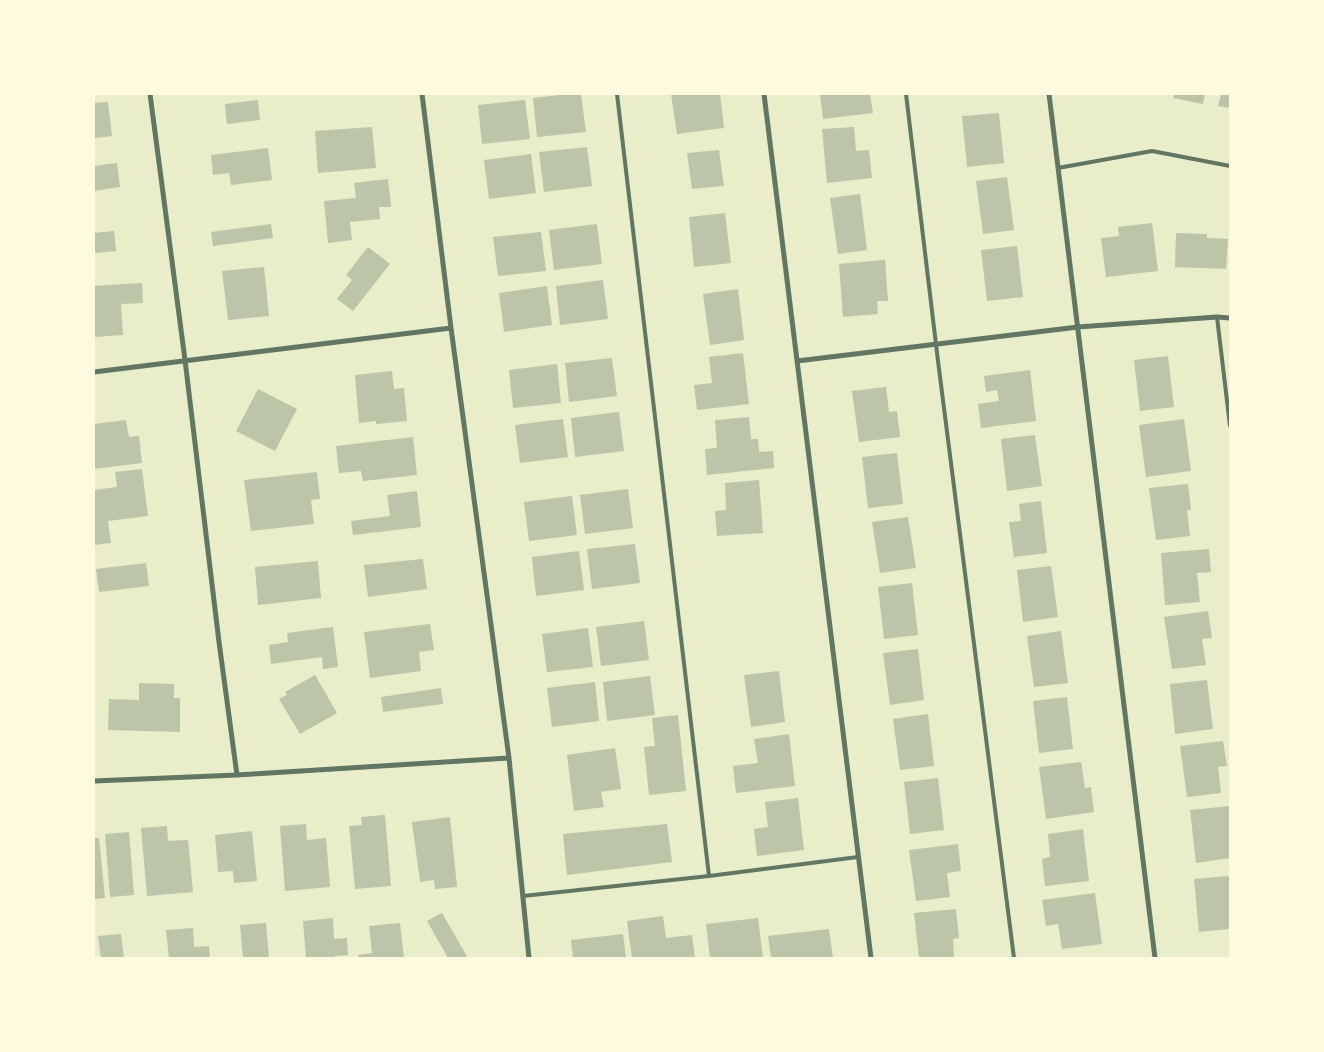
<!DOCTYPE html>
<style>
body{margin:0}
#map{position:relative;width:1324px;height:1052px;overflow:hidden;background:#e9edc9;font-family:"Playfair Display",serif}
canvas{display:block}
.frame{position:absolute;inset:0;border:95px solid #fefae0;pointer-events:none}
</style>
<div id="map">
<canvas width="1324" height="1052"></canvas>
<div class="frame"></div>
</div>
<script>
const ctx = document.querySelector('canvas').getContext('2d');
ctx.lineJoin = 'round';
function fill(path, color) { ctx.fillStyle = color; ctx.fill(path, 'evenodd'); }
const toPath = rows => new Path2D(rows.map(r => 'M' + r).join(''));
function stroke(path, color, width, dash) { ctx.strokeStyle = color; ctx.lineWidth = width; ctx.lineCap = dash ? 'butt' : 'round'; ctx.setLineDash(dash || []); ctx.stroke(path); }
fill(toPath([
 [568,94,581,94,586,132,537,137,533,98],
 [671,94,720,94,724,128,677,134],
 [820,94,870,94,873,113,823,119],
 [1174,94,1205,94,1203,104,1173,98],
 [1221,94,1230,94,1230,108,1218,106],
 [258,100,260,120,227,124,225,104],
 [525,100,530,139,482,144,478,105],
 [108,102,112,136,94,138,94,103],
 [999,113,1004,163,967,167,962,116],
 [372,127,376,168,318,173,315,131],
 [854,127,856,151,869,150,872,178,827,183,822,129],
 [587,147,592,186,544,192,539,152],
 [268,148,272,180,231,185,229,173,213,175,211,155],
 [719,150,724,186,692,189,687,153],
 [531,154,536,193,489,199,484,160],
 [117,163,120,187,94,191,94,166],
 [1007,177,1014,230,983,234,976,181],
 [388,179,391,207,379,207,380,219,350,222,352,240,328,243,324,201,356,198,354,183],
 [860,194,867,250,838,254,830,198],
 [725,213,731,263,694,267,689,217],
 [1152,223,1158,271,1106,277,1101,238,1119,236,1118,227],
 [271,224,273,238,213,246,211,232],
 [597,224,602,264,554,270,549,230],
 [114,231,116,251,94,253,94,233],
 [541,232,546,271,498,276,493,237],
 [1176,233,1207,234,1207,238,1228,239,1226,269,1175,267],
 [1017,246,1023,297,987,301,981,250],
 [368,247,390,264,353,311,337,299,352,280,346,275],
 [885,260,888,301,877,301,878,314,843,317,839,264],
 [264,267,269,316,228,320,222,271],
 [603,280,608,319,560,325,556,286],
 [142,283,143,303,121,304,123,335,94,337,94,286],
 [547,286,552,325,504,332,499,293],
 [738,289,744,340,710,345,703,294],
 [743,353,749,404,697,410,694,385,712,383,709,357],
 [1168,356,1174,407,1140,411,1134,360],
 [612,358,617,396,569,402,565,363],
 [557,364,561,403,513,408,509,370],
 [1030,370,1036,421,981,428,978,404,999,401,997,390,986,392,984,376],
 [392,371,394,389,404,388,407,421,376,424,376,421,359,423,355,375],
 [886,387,889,412,897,411,900,437,859,442,852,391],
 [258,389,297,409,275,451,236,431],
 [619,412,624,451,575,457,571,418],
 [749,417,751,439,758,439,759,452,773,451,774,468,707,475,705,449,717,448,715,420],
 [563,419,568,457,520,463,515,425],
 [1184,419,1191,471,1146,477,1139,425],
 [126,420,129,437,139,436,142,463,94,469,94,424],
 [1035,435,1042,486,1007,491,1001,439],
 [413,437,417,475,363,481,361,471,339,473,336,446],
 [897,453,903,504,868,508,862,457],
 [142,469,148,516,108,521,111,543,94,545,94,490,117,487,115,472],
 [317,472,320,499,311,500,314,524,251,531,244,480],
 [759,480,763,533,717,536,715,511,726,510,725,483],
 [1188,484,1191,510,1187,510,1190,536,1156,540,1149,488],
 [628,489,633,528,585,534,580,495],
 [417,491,421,527,353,535,351,521,390,516,387,495],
 [572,496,577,535,529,541,524,502],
 [1041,501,1047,553,1014,557,1009,522,1021,521,1019,504],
 [908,517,916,568,880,573,872,522],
 [635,544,640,583,592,589,587,549],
 [1209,549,1211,572,1197,573,1200,602,1165,605,1161,553],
 [579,551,584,590,536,596,532,557],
 [423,559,427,589,368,597,364,565],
 [318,561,321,598,258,605,255,567],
 [146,563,149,586,99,592,96,569],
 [1051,566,1058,617,1023,622,1017,570],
 [912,583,918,635,884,639,878,587],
 [1208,611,1212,638,1202,639,1206,665,1172,669,1164,617],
 [644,621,649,660,601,666,596,627],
 [430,624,434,650,419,652,421,671,370,678,364,632],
 [333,627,338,667,323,669,322,657,271,664,269,645,288,642,287,633],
 [588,628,593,667,547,672,542,634],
 [1061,631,1068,683,1034,687,1027,636],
 [918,649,924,700,890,705,883,653],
 [779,671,785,722,751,727,744,675],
 [315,675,337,713,300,734,279,699,287,695,285,692],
 [650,676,655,715,607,721,603,682],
 [1207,680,1213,729,1175,734,1170,684],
 [595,682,599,721,552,727,547,688],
 [139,683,174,684,174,698,180,698,180,732,108,730,109,699,139,700],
 [441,688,443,704,383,712,381,697],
 [1067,697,1073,749,1039,753,1033,701],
 [928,714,934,766,900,770,893,719],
 [678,715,686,791,649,795,644,747,655,746,652,718],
 [789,734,795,786,736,793,733,766,758,763,754,739],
 [1223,741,1227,766,1218,767,1221,793,1187,797,1180,746],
 [615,748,621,789,601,792,604,807,574,811,567,755],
 [1081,762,1085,788,1091,787,1094,812,1046,819,1039,767],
 [938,778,944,830,910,834,904,782],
 [798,798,804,850,757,856,754,829,768,827,765,802],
 [1230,806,1230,858,1196,863,1190,810],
 [385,815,391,886,355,889,349,826,362,825,361,817],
 [450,817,457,887,435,889,434,880,420,882,412,822],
 [306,824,307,840,326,838,330,887,285,891,280,826],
 [667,824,672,862,567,875,563,834],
 [167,826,168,841,188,840,193,892,147,896,141,828],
 [1083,829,1089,881,1045,886,1042,859,1050,857,1048,834],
 [252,831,257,881,234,883,233,871,218,872,215,835],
 [129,832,134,895,110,897,105,834],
 [94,838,99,838,105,898,94,899],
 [958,844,961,871,947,873,950,897,916,901,909,850],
 [1230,876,1230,929,1199,932,1194,879],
 [1095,893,1102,944,1062,949,1058,924,1046,926,1042,900],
 [956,909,959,938,953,939,954,958,919,958,914,913],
 [442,913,468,958,448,958,427,921],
 [663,916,666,938,692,935,695,958,632,958,627,921],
 [333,918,334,939,347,938,348,955,335,956,335,958,306,958,303,921],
 [758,918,763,958,710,958,706,924],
 [266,923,269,958,243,958,240,925],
 [400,923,404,958,358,958,358,955,372,953,369,926],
 [193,928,194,947,209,946,210,958,169,958,166,930],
 [829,929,833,958,771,958,768,936],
 [121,934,124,958,101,958,98,936],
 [623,934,626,958,573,958,571,940]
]), '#bcc5a7');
stroke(toPath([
 [617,94,709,876],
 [906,94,938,361,1014,958],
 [1058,168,1152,151,1230,166],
 [1217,317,1230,426],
 [523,896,709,876,858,857]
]), '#617663', 4);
stroke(toPath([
 [150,94,185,360,219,642,237,775],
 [422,94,451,328,509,758,529,958],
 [764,94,871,958],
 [1049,94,1155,958],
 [797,361,1078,327,1217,317,1230,318],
 [94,372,451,328],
 [94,781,237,775,509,758]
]), '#617663', 5);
</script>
